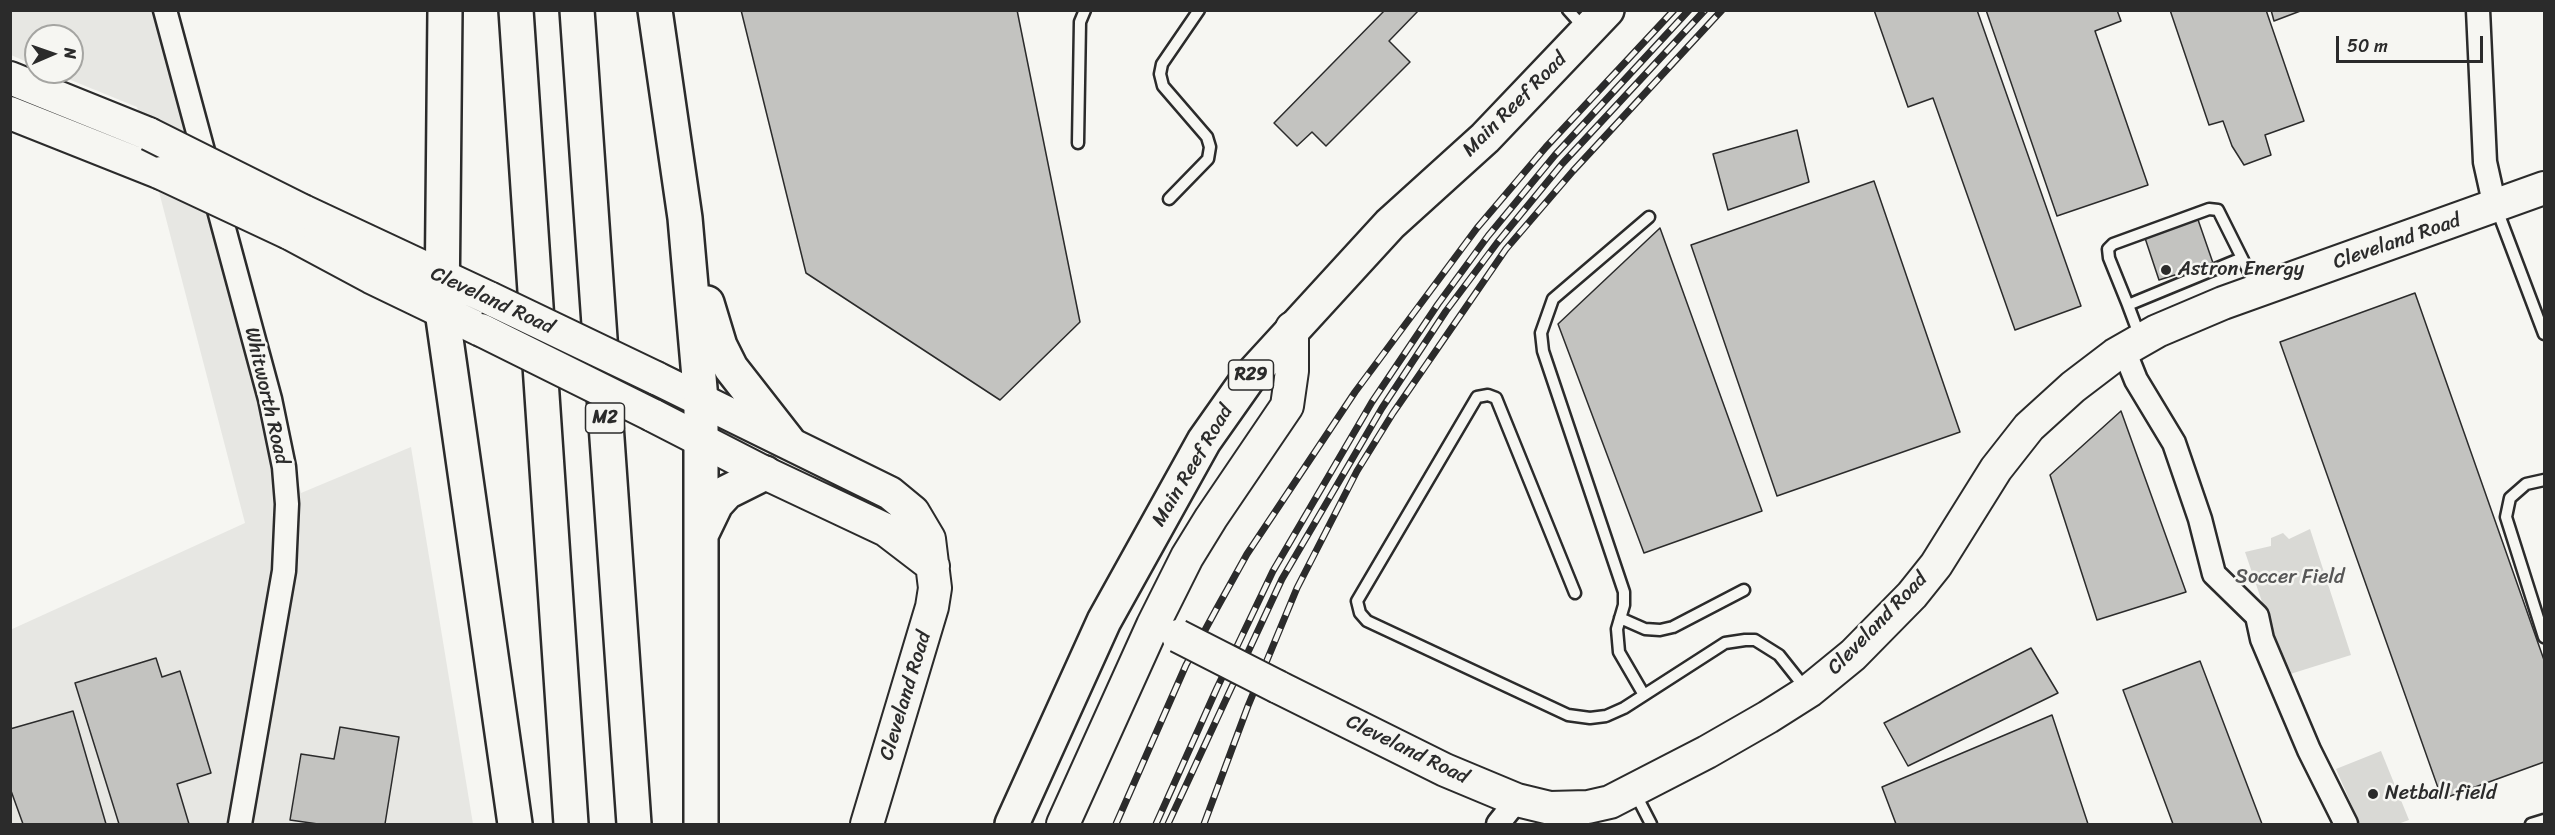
<!DOCTYPE html>
<style>
body{margin:0}
#map{position:relative;width:2555px;height:835px;overflow:hidden;background:#f6f6f2;font-family:Sriracha,sans-serif}
canvas{display:block}
.frame{position:absolute;inset:0;border:12px solid #2b2b2b;pointer-events:none}
.north{position:absolute;left:24px;top:24px;width:60px;height:60px;box-sizing:border-box;background:#f6f6f2;border:2px solid #a5a5a2;border-radius:50%;rotate:88deg;font-size:16px;font-weight:700;line-height:24px;text-align:center;color:#2b2b2b}
.north::after{content:'';display:block;margin:auto;width:21px;height:27px;background:#2b2b2b;clip-path:polygon(50% 0,100% 100%,50% 72%,0 100%)}
.scale{position:absolute;left:2336px;top:36px;width:147px;height:27px;box-sizing:border-box;border:3px solid #2b2b2b;border-top:0;padding-left:8px;font-size:18px;line-height:21px;white-space:nowrap;color:#2b2b2b;-webkit-text-stroke:4px #f6f6f2;paint-order:stroke}
</style>
<div id="map">
<canvas width="2555" height="835"></canvas>
<div class="frame"></div>
<div class="north">N</div>
<div class="scale">50 m</div>
</div>
<script>
const ctx = document.querySelector('canvas').getContext('2d');
ctx.lineJoin = 'round';
function fill(path, color) { ctx.fillStyle = color; ctx.fill(path, 'evenodd'); }
const toPath = rows => new Path2D(rows.map(r => 'M' + r).join(''));
function stroke(path, color, width, dash) { ctx.strokeStyle = color; ctx.lineWidth = width; ctx.lineCap = dash ? 'butt' : 'round'; ctx.setLineDash(dash || []); ctx.stroke(path); }
function drawText(font, color, halo, rows, align = 'center') {
  ctx.font = font + ' Sriracha,sans-serif'; ctx.lineWidth = 5; ctx.setLineDash([]); ctx.textBaseline = 'middle'; ctx.strokeStyle = halo; ctx.fillStyle = color; for (const [text, x, y, turn = 0] of rows) {
    ctx.save(); ctx.translate(x, y); ctx.rotate((+turn || 0) * Math.PI / 180); ctx.textAlign = isNaN(turn) ? turn : align; if (halo) ctx.strokeText(text, 0, 0); ctx.fillText(text, 0, 0); ctx.restore();
  }
}
fill(toPath([
 [11,11,175,11,301,493,411,447,473,824,11,824,10,630,245,523,137,107,51,72,72,72,72,36,36,36,36,66,11,55]
]), '#e7e7e3');
fill(toPath([
 [2310,529,2351,655,2287,675,2245,552,2271,546,2271,538,2283,533,2289,539],
 [2381,751,2409,820,2398,824,2360,824,2336,769]
]), '#d9d9d5');
const building = toPath([
 [741,10,1017,10,1080,322,1000,400,806,273,741,10],
 [1385,10,1419,10,1389,41,1410,62,1326,146,1312,132,1297,146,1274,123,1385,10],
 [1874,10,1977,10,2081,306,2015,330,1933,98,1908,107,1874,10],
 [1986,10,2117,10,2121,21,2095,31,2148,185,2057,216,1986,10],
 [2170,10,2266,10,2304,121,2265,135,2271,155,2244,165,2232,146,2223,121,2209,125,2170,10],
 [2271,10,2303,10,2274,21,2271,10],
 [1797,130,1809,182,1728,210,1713,154,1797,130],
 [1874,181,1960,432,1777,496,1691,245,1874,181],
 [2195,211,2213,263,2159,280,2142,229,2195,211],
 [1660,228,1762,511,1644,553,1558,324,1660,228],
 [2415,293,2544,660,2544,762,2442,799,2280,342,2415,293],
 [2121,411,2186,592,2097,620,2050,475,2121,411],
 [2031,648,2058,693,1908,766,1884,723,2031,648],
 [156,658,162,677,180,671,211,773,177,784,189,824,119,824,75,683,156,658],
 [2200,661,2262,824,2173,824,2123,690,2200,661],
 [73,711,106,824,23,824,10,788,10,729,73,711],
 [2052,715,2088,824,1896,824,1882,787,2052,715],
 [340,727,399,737,385,824,318,824,290,820,301,754,334,759,340,727]
]);
fill(building, '#c3c3c0');
stroke(building, '#2b2b2b', 1.5);
const lane = toPath([
 [1568,10,1585,29],
 [1078,143,1080,22,1085,10],
 [1169,199,1208,159,1210,147,1207,137,1163,86,1160,74,1162,64,1199,10],
 [2496,207,2544,334],
 [2128,305,2109,258,2108,249,2113,244,2209,209,2218,210,2242,258],
 [2140,337,2128,305,2242,258,2257,288],
 [2544,480,2526,484,2510,498,2506,517,2544,637],
 [1575,593,1496,398,1488,395,1477,397,1357,601,1360,613,1367,621,1568,715,1590,718,1606,716,1624,708,1725,643,1745,640,1755,640,1779,655,1806,689],
 [1620,618,1645,629,1660,630,1673,627,1744,590],
 [1644,695,1619,652,1617,629,1624,605,1624,592,1543,351,1541,333,1553,299,1649,217],
 [1634,791,1651,824],
 [2531,824,2544,820]
]);
const street = toPath([
 [165,10,270,399,284,467,287,504,284,571,240,824],
 [2478,10,2485,162,2495,207],
 [2124,350,2136,380,2174,443,2200,519,2214,574,2257,616,2262,639,2309,750,2346,824],
 [1498,824,1517,800]
]);
const secondary = toPath([
 [10,78,149,134],
 [10,113,161,173],
 [303,211,489,298],
 [289,233,371,277,481,330],
 [656,378,890,493,913,512,929,539,935,588,932,607,867,824],
 [652,415,765,473,886,530,933,566],
 [1278,687,1445,770,1517,800,1550,808,1588,807,1610,802,1707,752,1768,717,1809,691,1853,655,1912,595,1936,565,1996,469,2029,427,2073,387,2115,355,2157,331,2223,303,2544,188],
 [1063,824,1153,625,1187,557,1211,518,1287,406,1292,371,1292,328]
]);
const primary = toPath([
 [1012,824,1104,621,1204,441,1247,380,1390,224,1485,138,1607,10]
]);
const highway = toPath([
 [445,10,442,311,515,824],
 [516,10,571,824],
 [577,10,634,824],
 [655,10,685,218,701,400,701,824],
 [707,303,720,346,731,368,788,441],
 [702,533,716,504,727,492,765,473]
]);
stroke(lane, '#2b2b2b', 15);
stroke(street, '#2b2b2b', 27);
stroke(secondary, '#2b2b2b', 36);
stroke(primary, '#2b2b2b', 38);
stroke(highway, '#2b2b2b', 38);
stroke(lane, '#f6f6f2', 10);
stroke(street, '#f6f6f2', 22);
stroke(secondary, '#f6f6f2', 32);
stroke(primary, '#f6f6f2', 33);
stroke(highway, '#f6f6f2', 33);
const rail = toPath([
 [1116,824,1186,665,1217,608,1247,554,1355,392,1477,228,1546,147,1674,10],
 [1156,824,1217,688,1273,571,1372,402,1438,304,1488,236,1555,155,1689,10],
 [1168,824,1282,579,1382,408,1446,311,1497,243,1562,164,1705,10],
 [1204,824,1248,706,1297,588,1357,471,1393,413,1506,249,1573,171,1722,10]
]);
stroke(rail, '#2b2b2b', 7);
stroke(rail, '#f6f6f2', 4.5, [14]);
const secondaryBridge = toPath([
 [149,134,303,211],
 [161,173,289,233],
 [489,298,656,378],
 [481,330,652,415],
 [1178,636,1278,687]
]);
stroke(secondaryBridge, '#2b2b2b', 36, []);
stroke(secondaryBridge, '#f6f6f2', 32);
for (const [x, y, r, color] of [
 [2166,270,6,"#2b2b2b"],
 [2373,794,6,"#2b2b2b"]
]) { const dot = new Path2D(); dot.arc(x, y, r, 0, 2 * Math.PI); ctx.fillStyle = color; ctx.fill(dot); stroke(dot, '#f6f6f2', 2); }
for (const [x, y, w] of [
 [1251,375,45],
 [605,418,39]
]) { const box = new Path2D(); box.roundRect(x - w / 2, y - 15, w, 30, 4.5); ctx.fillStyle = '#f6f6f2'; ctx.fill(box); stroke(box, '#2b2b2b', 1.5); }
drawText('bold 18px', '#2b2b2b', null, [
 ["R29",1251,375],
 ["M2",605,418]
]);
drawText('20px', '#2b2b2b', '#f6f6f2', [
 ["Main Reef Road",1515,105,-45],
 ["Cleveland Road",2397,242,-19],
 ["Cleveland Road",492,301,25],
 ["Whitworth Road",266,396,77],
 ["Main Reef Road",1193,466,-59],
 ["Cleveland Road",1878,624,-46],
 ["Cleveland Road",906,696,-73],
 ["Cleveland Road",1407,750,26]
]);
drawText('20px', '#2b2b2b', '#f6f6f2', [
 ["Astron Energy",2178,270],
 ["Netball field",2385,794]
], 'left');
drawText('20px', '#565656', '#f6f6f2', [
 ["Soccer Field",2290,578]
]);
</script>
